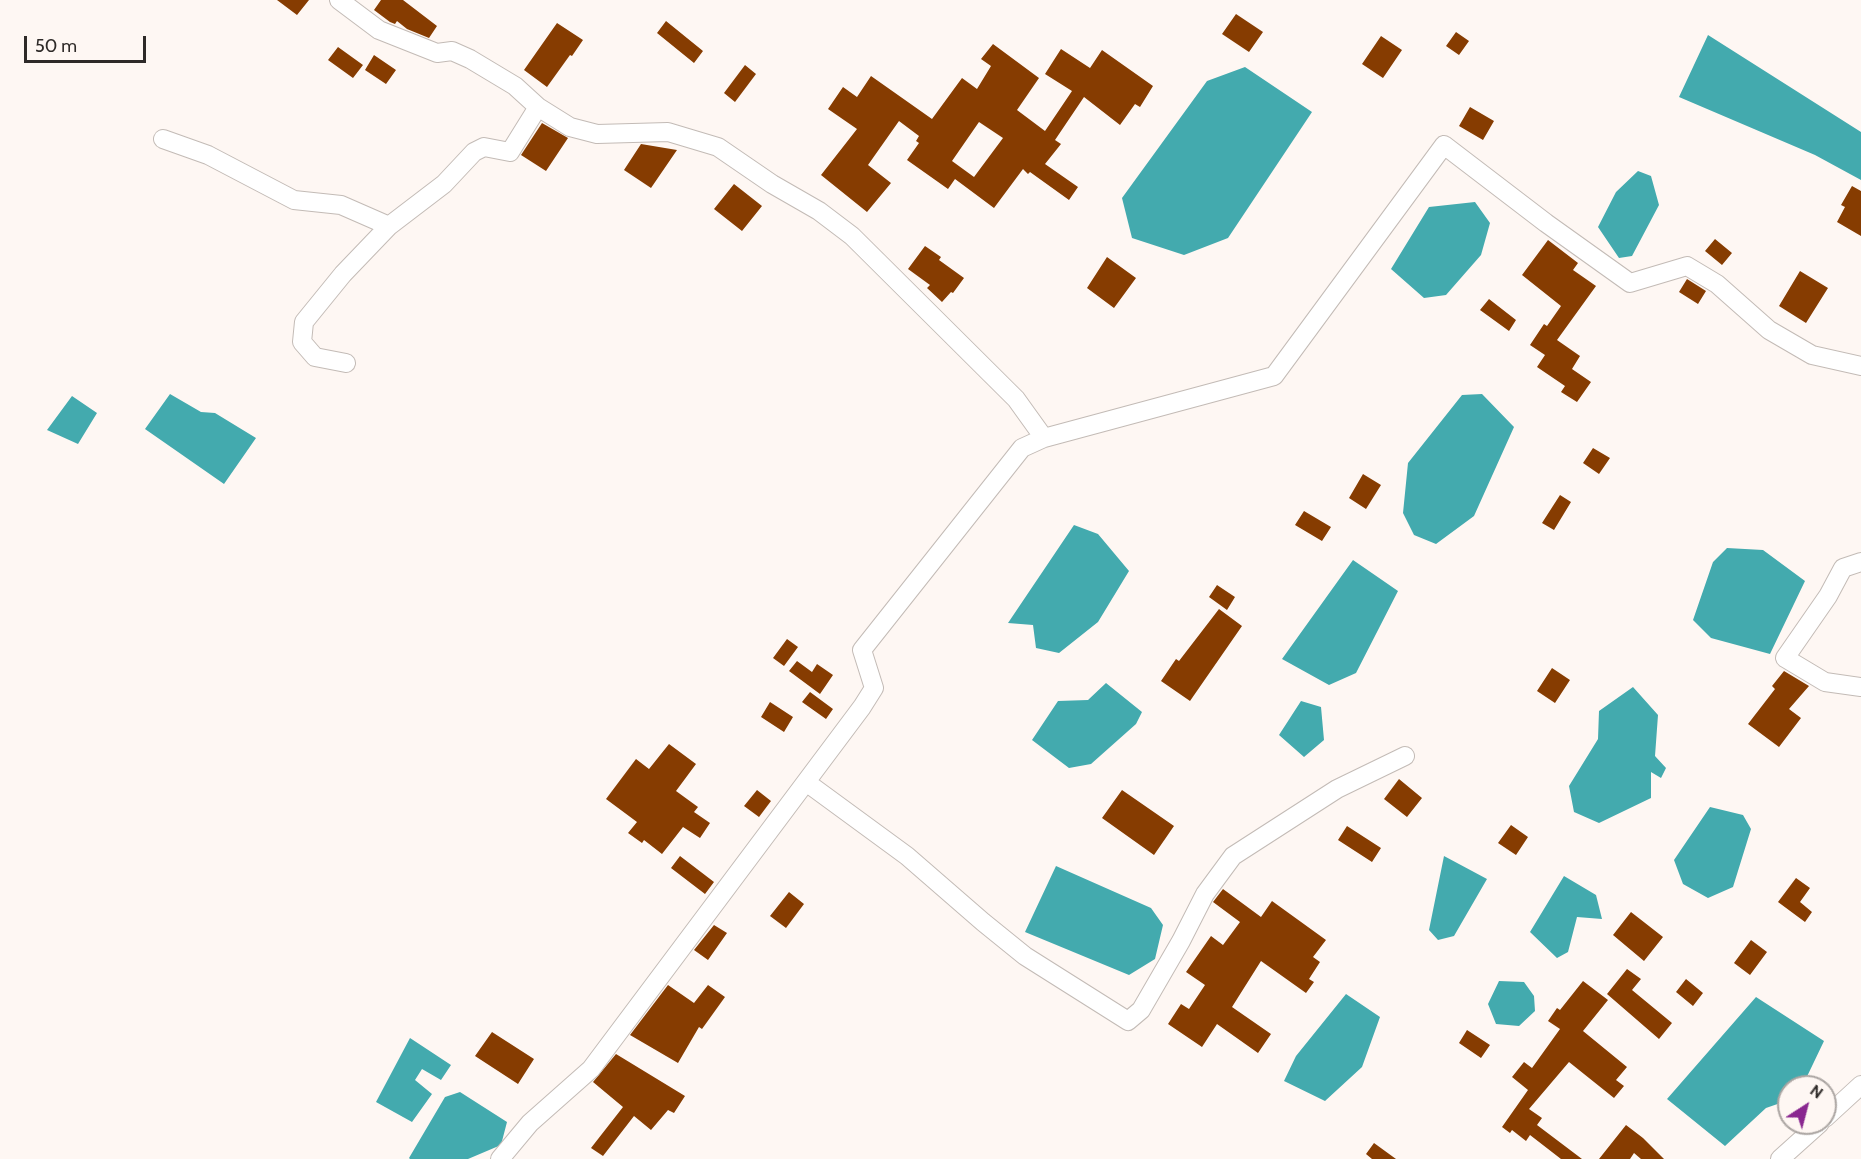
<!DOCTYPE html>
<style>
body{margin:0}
#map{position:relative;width:1861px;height:1159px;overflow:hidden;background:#fef7f3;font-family:Cabin,sans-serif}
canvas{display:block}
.north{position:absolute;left:1777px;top:1075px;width:60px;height:60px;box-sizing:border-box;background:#fef7f3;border:2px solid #aba5a2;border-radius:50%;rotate:36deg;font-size:16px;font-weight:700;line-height:24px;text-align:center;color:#2e2a28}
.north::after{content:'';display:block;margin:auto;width:21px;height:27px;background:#892790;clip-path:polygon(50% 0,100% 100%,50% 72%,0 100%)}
.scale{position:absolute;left:24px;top:36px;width:122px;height:27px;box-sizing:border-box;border:3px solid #2e2a28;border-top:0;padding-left:8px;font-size:18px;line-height:21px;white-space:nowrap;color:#2e2a28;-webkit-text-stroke:4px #fef7f3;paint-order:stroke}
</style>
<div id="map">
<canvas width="1861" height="1159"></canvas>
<div class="north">N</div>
<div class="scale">50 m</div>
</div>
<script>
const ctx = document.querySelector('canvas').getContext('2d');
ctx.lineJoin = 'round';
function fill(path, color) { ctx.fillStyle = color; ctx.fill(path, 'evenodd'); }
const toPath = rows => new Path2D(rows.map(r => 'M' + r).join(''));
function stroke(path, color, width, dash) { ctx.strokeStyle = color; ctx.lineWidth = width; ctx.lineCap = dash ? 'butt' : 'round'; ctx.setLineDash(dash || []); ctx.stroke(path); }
fill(toPath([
 [1708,35,1861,132,1861,180,1815,155,1679,97],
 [1245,67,1312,112,1228,238,1184,255,1132,238,1122,198,1207,81],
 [1638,171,1651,176,1659,205,1632,256,1619,258,1598,227,1616,192],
 [1475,202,1490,223,1481,255,1446,295,1424,298,1391,269,1429,207],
 [170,394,201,412,215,413,256,438,224,484,145,429],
 [1482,394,1514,427,1474,516,1436,544,1414,535,1403,513,1408,463,1462,395],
 [72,396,97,413,78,444,47,430],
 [1074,525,1098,534,1129,571,1098,622,1059,653,1036,648,1033,625,1008,623],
 [1727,548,1763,550,1805,581,1770,654,1711,638,1693,620,1713,562],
 [1353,560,1398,591,1356,673,1329,685,1282,659],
 [1106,683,1142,712,1136,724,1091,764,1069,768,1032,740,1058,701,1088,700],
 [1633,687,1658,715,1655,756,1666,768,1661,778,1651,772,1651,798,1599,823,1574,812,1569,786,1598,739,1599,711],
 [1301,701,1321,707,1324,740,1304,757,1279,735],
 [1710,807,1743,815,1751,829,1733,887,1708,898,1683,884,1674,860],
 [1444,856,1487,879,1454,936,1438,940,1429,930],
 [1056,866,1151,908,1163,925,1155,959,1129,975,1025,932],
 [1564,876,1596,895,1602,919,1577,917,1568,952,1557,958,1530,932],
 [1499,981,1524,982,1534,996,1535,1011,1519,1026,1496,1024,1488,1004],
 [1346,994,1380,1017,1362,1067,1325,1101,1284,1081,1296,1056],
 [1756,997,1824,1041,1802,1087,1789,1087,1789,1100,1766,1108,1725,1146,1667,1099],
 [410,1038,451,1065,441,1080,422,1069,415,1080,432,1094,412,1122,376,1102],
 [460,1092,507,1122,501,1145,468,1159,410,1159,409,1158,445,1097]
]), '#43aaae');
fill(toPath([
 [277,0,309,0,297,15],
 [381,0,403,0,437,26,429,38,407,29,397,21,395,24,390,22,374,10],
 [1236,14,1263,32,1249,52,1222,34],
 [666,21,703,51,694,63,657,33],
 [557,23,583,40,572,56,570,55,547,87,524,70],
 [1456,32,1469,41,1459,55,1446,46],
 [1381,36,1402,50,1383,78,1362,64],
 [993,44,1039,78,1017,110,1045,131,1072,91,1045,74,1061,49,1090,68,1102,50,1153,86,1140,107,1135,104,1120,125,1084,97,1055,140,1061,144,1045,164,1078,187,1069,200,1030,172,1028,174,1023,169,994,208,955,179,948,189,907,160,919,143,916,141,919,136,899,121,868,165,891,183,867,212,821,175,857,129,828,109,843,87,857,97,871,76,932,119,962,78,977,89,991,66,981,59],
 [979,122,1003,138,974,177,952,161],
 [338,47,363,65,353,78,328,60],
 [374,55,396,70,386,84,365,70],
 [745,65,756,74,735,102,724,93],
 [1470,107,1494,121,1483,140,1459,126],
 [542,123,568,138,546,171,521,155],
 [641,144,677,150,651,188,624,170],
 [734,184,762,206,742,231,714,209],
 [1852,186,1861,191,1861,236,1837,222,1845,207,1841,205],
 [1715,239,1732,253,1722,265,1705,251],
 [1548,240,1578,263,1573,270,1596,286,1557,340,1580,356,1572,369,1591,382,1577,402,1561,392,1565,386,1537,367,1545,355,1530,345,1544,324,1547,326,1561,306,1522,275],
 [925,246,941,257,939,260,964,278,953,293,951,292,942,302,927,288,930,285,908,269],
 [1107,257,1136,278,1114,308,1087,288],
 [1800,271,1828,288,1806,323,1779,306],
 [1687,279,1706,291,1698,304,1679,292],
 [1489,299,1516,320,1509,331,1480,310],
 [1593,448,1610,458,1599,474,1583,463],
 [1363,474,1381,485,1366,509,1349,498],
 [1560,495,1571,502,1554,530,1542,523],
 [1304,511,1331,527,1322,541,1295,525],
 [1217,585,1235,597,1227,610,1209,597],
 [1219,609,1242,626,1190,701,1161,681,1176,659,1179,661],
 [787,639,798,647,784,666,773,658],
 [797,661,812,672,817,664,833,675,820,694,789,671],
 [1552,668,1570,680,1555,703,1537,691],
 [1784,671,1809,686,1789,709,1801,718,1779,747,1748,724,1775,689,1772,686],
 [810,692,833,709,826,719,802,702],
 [770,702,793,717,784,732,761,717],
 [669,744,696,764,676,791,698,807,694,812,710,823,700,838,683,827,662,854,644,840,642,843,628,833,637,822,606,799,636,759,649,769],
 [1399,779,1422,798,1407,817,1384,799],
 [757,790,771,801,759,817,744,806],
 [1122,790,1174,826,1154,855,1102,818],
 [1511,825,1528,837,1516,855,1498,843],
 [1347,826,1381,848,1372,862,1338,840],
 [680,856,714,882,705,894,671,868],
 [1796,878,1810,888,1800,902,1812,912,1805,922,1778,902],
 [1223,889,1261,917,1272,901,1326,940,1313,957,1320,962,1309,979,1314,982,1306,993,1261,961,1232,1007,1271,1034,1258,1053,1217,1024,1202,1047,1168,1024,1181,1004,1189,1009,1205,985,1186,972,1211,936,1223,945,1240,922,1213,902],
 [789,892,804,904,786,928,770,916],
 [1631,912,1663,937,1644,961,1613,935],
 [714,925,727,933,708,960,694,950],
 [1751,940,1767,952,1750,975,1734,963],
 [1627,969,1641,979,1632,990,1672,1023,1659,1039,1607,994],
 [1686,979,1703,993,1693,1006,1676,992],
 [1583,981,1608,1000,1583,1031,1627,1067,1616,1080,1624,1086,1614,1098,1569,1062,1529,1109,1542,1118,1537,1125,1582,1159,1561,1159,1530,1135,1526,1141,1512,1130,1510,1133,1502,1127,1528,1090,1512,1077,1524,1062,1532,1068,1560,1029,1548,1021,1557,1008,1560,1010],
 [668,985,694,1003,708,985,725,997,702,1029,699,1027,678,1063,630,1035],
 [1467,1030,1490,1045,1481,1058,1459,1043],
 [492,1032,534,1059,518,1084,475,1056],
 [616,1054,685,1096,674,1113,668,1110,651,1130,634,1116,603,1156,591,1148,623,1107,593,1082],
 [1626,1125,1643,1138,1664,1159,1641,1159,1634,1153,1630,1159,1599,1159],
 [1374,1143,1396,1159,1372,1159,1366,1154]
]), '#863c01');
const minor = toPath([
 [339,0,379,30,437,53,452,51,470,59,515,86,538,107,570,127,597,134,668,132,718,147,772,184,819,211,852,236,1016,399,1044,438],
 [163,139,208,155,294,200,341,205,389,226],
 [346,363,315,357,302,342,304,322,343,274,389,226,444,184,474,152,484,147,510,152,538,107],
 [1861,562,1843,568,1828,596,1785,658,1825,682,1861,687],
 [806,782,907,856,983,922,1025,956,1128,1021,1141,1010,1181,941,1205,894,1233,856,1337,789,1405,756],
 [1825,1118,1861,1085],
 [500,1159,530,1123,591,1069,862,707,874,688,862,650,1022,448,1044,438,1274,376,1444,145,1546,223,1630,283,1687,266,1717,284,1769,330,1812,355,1861,366],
 [1780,1159,1820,1123]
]);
stroke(minor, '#c3bbb6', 20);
stroke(minor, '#fff', 18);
</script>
